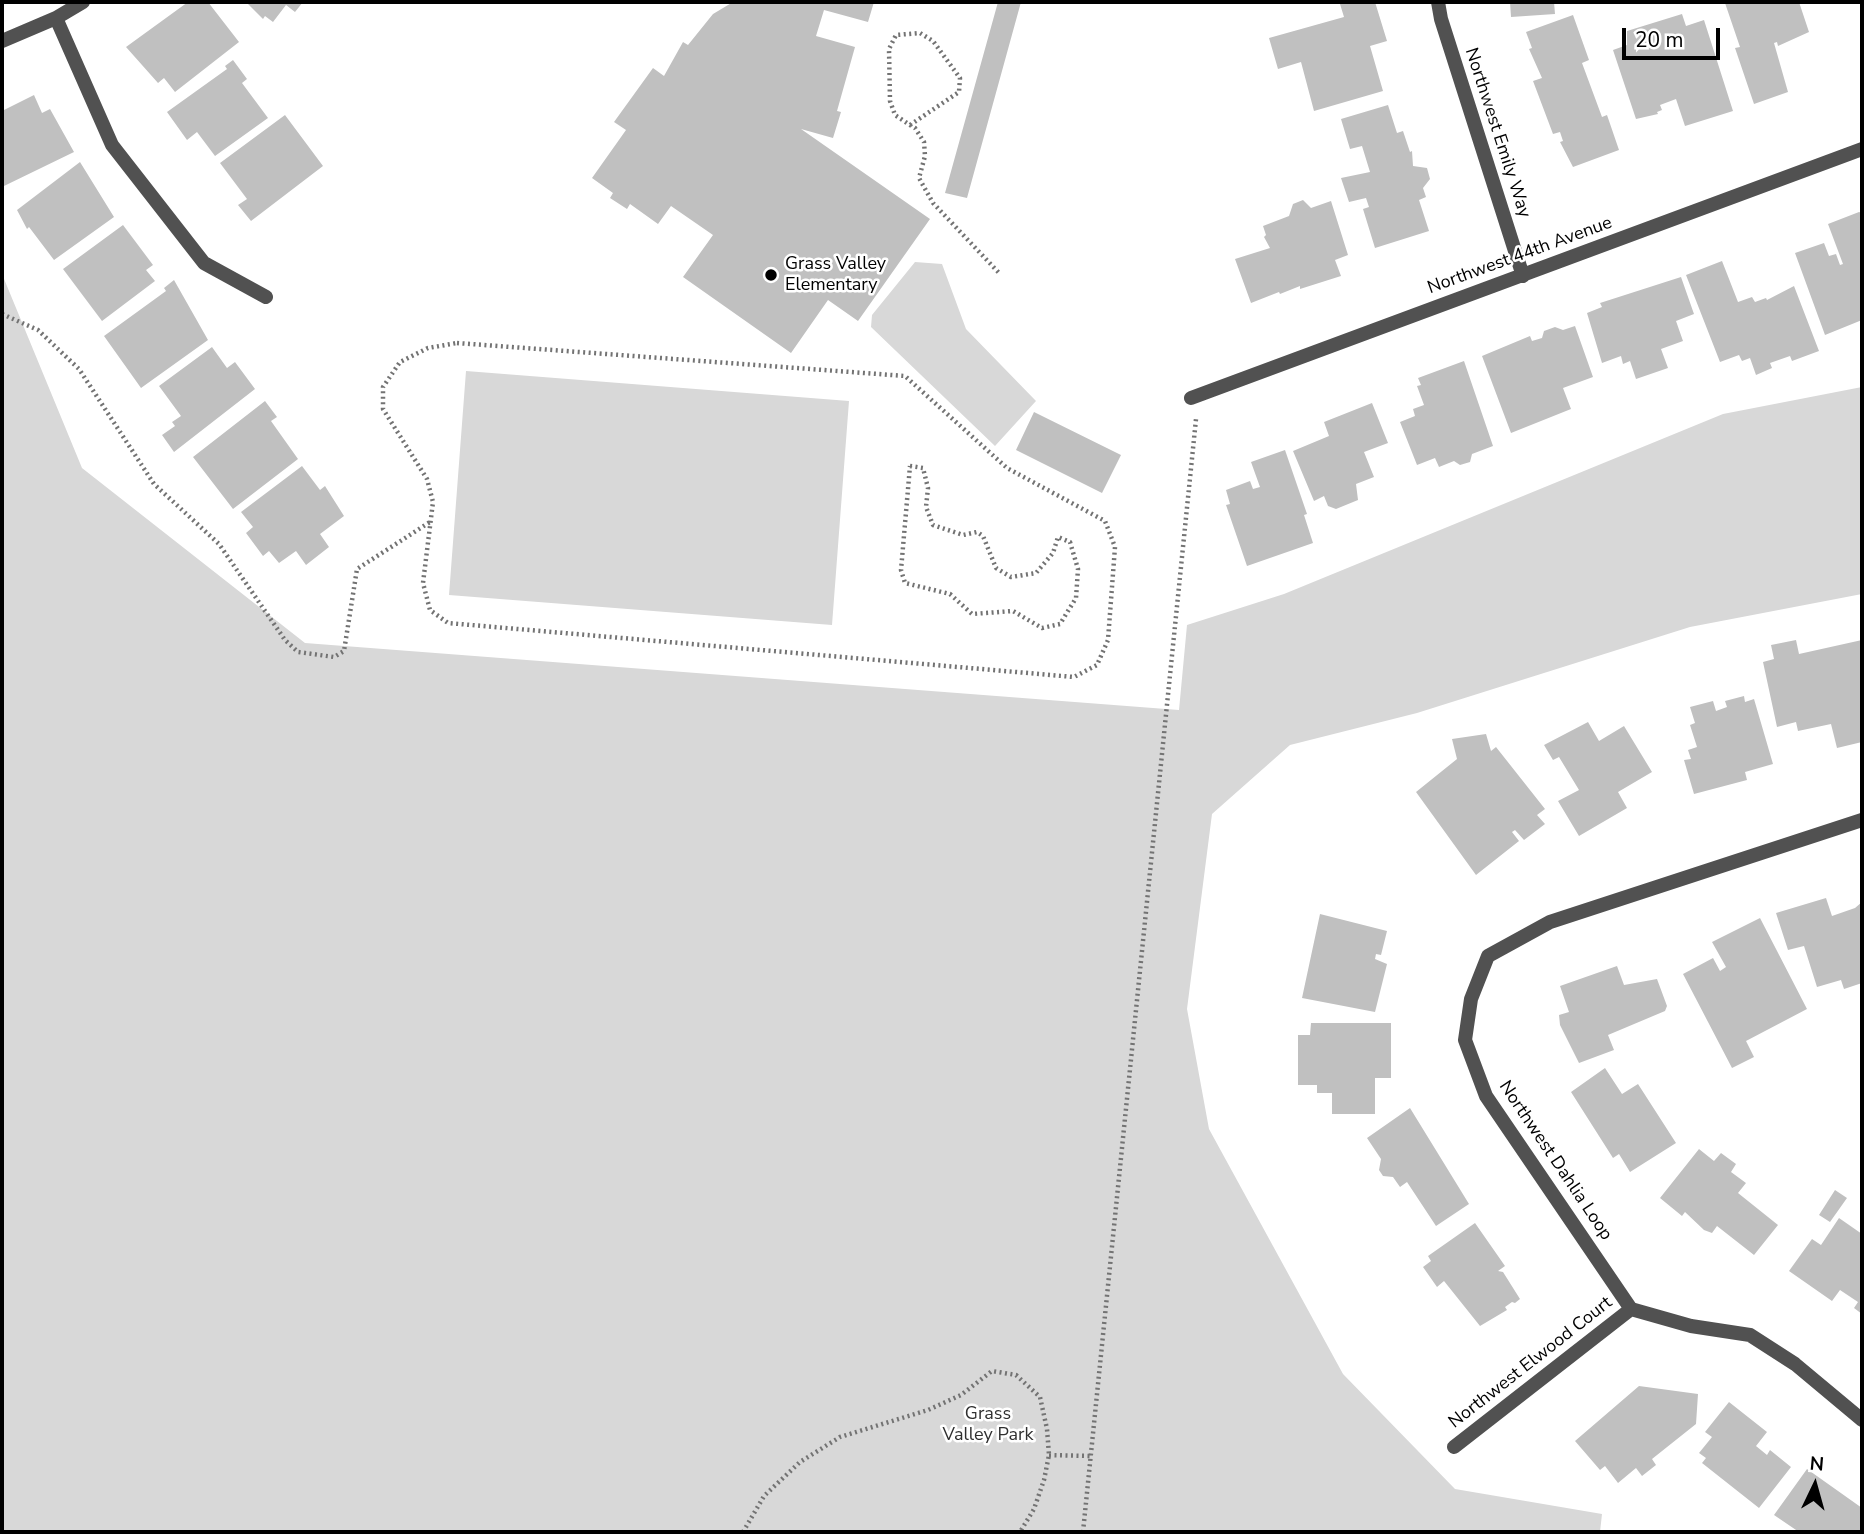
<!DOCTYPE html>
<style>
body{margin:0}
#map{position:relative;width:1864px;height:1534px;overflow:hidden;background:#fff;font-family:"Nunito Sans",sans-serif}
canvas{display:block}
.frame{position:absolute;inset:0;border:4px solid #000;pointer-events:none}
.north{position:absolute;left:1780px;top:1450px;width:70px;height:70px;-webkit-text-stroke:5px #fff;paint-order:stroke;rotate:5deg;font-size:19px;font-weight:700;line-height:28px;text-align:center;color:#000}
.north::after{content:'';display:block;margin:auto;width:24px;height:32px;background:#000;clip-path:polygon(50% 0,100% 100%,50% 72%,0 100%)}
.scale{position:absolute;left:1622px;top:28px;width:98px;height:32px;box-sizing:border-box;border:4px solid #000;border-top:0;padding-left:9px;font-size:21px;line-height:24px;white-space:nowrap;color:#000;-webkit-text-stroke:5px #fff;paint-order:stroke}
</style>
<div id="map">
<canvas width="1864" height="1534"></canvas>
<div class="frame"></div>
<div class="north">N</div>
<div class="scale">20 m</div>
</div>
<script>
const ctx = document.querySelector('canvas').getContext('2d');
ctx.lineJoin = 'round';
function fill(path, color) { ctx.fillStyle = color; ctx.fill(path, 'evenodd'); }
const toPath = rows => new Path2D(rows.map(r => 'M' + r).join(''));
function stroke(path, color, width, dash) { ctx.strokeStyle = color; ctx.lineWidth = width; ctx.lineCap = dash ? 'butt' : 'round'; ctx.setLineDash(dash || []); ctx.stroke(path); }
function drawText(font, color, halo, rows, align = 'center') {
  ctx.font = font + ' "Nunito Sans",sans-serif'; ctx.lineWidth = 5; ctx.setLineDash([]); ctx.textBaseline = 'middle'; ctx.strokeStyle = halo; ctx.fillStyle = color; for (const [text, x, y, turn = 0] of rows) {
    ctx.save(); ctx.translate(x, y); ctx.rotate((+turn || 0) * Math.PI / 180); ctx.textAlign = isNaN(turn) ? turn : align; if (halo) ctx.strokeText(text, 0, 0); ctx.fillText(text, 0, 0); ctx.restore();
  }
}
fill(toPath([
 [915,262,942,264,966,329,1036,401,995,446,871,327,872,315],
 [2,274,82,468,305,643,1179,710,1187,625,1284,594,1723,414,1862,387,1862,594,1690,627,1417,713,1290,745,1212,814,1187,1009,1209,1129,1343,1374,1455,1489,1602,1514,1600,1532,2,1532],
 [466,371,849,401,832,625,449,595]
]), '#d8d8d8');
fill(toPath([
 [188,2,208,2,239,42,175,92,164,78,158,83,126,47],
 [246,2,303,2,295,12,286,5,273,22,265,16,263,19],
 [733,2,874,2,868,22,824,10,816,36,855,47,837,111,841,112,833,138,801,129,930,219,858,321,828,300,791,353,683,277,713,235,671,206,658,224,630,204,627,209,610,198,613,193,592,178,626,130,614,122,653,68,664,76,683,42,688,45,713,14],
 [998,2,1021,2,967,198,945,193],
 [1348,2,1375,2,1387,41,1370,46,1383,91,1314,111,1301,62,1278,69,1269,38,1344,17,1340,4],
 [1510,2,1554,2,1555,14,1511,17],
 [1730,2,1799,2,1809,32,1778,46,1777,42,1774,43,1788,92,1754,104,1735,48,1740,47,1725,3],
 [1682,14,1686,26,1704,20,1733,111,1685,126,1676,99,1660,105,1662,110,1657,112,1658,114,1636,119,1613,50,1627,45,1627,31],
 [1573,15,1589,60,1582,63,1602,117,1607,115,1619,150,1573,167,1560,142,1563,141,1560,132,1553,134,1533,81,1542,78,1529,49,1532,48,1526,32],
 [233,60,247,79,242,83,268,118,215,156,197,132,187,140,167,112,227,69,225,66],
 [34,95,42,113,50,109,74,152,4,186,2,111],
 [1388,105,1397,133,1403,131,1410,152,1412,151,1413,166,1427,168,1430,179,1423,188,1426,197,1419,200,1429,231,1375,248,1363,209,1369,207,1366,198,1349,202,1341,178,1370,172,1362,146,1350,149,1341,119],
 [285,115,323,166,251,221,238,205,247,199,220,163],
 [80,162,114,217,54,260,29,227,27,229,17,210],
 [1303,200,1311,208,1331,201,1348,255,1335,260,1341,276,1300,289,1300,286,1280,294,1279,292,1251,303,1235,259,1270,248,1264,237,1266,235,1263,226,1289,216,1293,204],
 [1859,212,1862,213,1862,320,1825,335,1795,253,1824,243,1829,256,1836,254,1840,265,1843,264,1828,224],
 [123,225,153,265,146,270,155,281,102,321,63,269],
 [1722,261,1738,302,1752,297,1755,302,1766,298,1767,300,1794,286,1819,351,1792,361,1790,356,1770,363,1772,368,1756,375,1750,358,1742,361,1739,355,1720,362,1686,275],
 [1681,277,1694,314,1676,321,1683,341,1661,349,1668,368,1636,379,1630,361,1623,364,1621,356,1602,363,1587,313,1602,307,1600,303],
 [174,280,208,340,141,388,104,336,166,291,164,288],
 [1575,326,1593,377,1563,388,1571,409,1511,433,1482,356,1530,336,1532,341,1542,338,1544,331,1555,327,1563,330],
 [212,347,227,368,235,362,255,389,174,452,162,435,175,426,172,422,181,416,159,386],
 [1464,361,1493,446,1472,454,1470,462,1460,465,1454,461,1439,467,1435,458,1417,465,1400,422,1415,416,1413,409,1424,405,1417,386,1421,385,1418,378],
 [265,401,277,417,271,421,298,459,233,509,193,457],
 [1372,403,1388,443,1364,452,1374,477,1356,484,1358,500,1336,509,1328,506,1324,496,1314,501,1293,451,1329,436,1324,422],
 [1034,412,1121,455,1102,493,1016,450],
 [1285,450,1307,514,1304,515,1313,543,1247,566,1226,505,1230,504,1226,490,1250,481,1253,489,1260,487,1251,462],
 [302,466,320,490,325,486,344,516,320,534,329,547,306,565,296,551,279,563,269,551,263,556,246,533,253,527,241,512],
 [1796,640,1799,654,1862,640,1862,742,1837,748,1831,724,1798,731,1796,722,1777,727,1763,662,1774,659,1771,645],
 [1744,696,1745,702,1754,699,1773,764,1745,772,1747,780,1694,794,1684,760,1691,759,1688,750,1697,747,1690,725,1695,723,1690,707,1713,701,1716,711,1727,707,1725,701],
 [1588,722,1599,741,1624,726,1652,772,1618,792,1627,808,1579,836,1558,801,1579,790,1559,757,1553,760,1544,745],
 [1486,734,1491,751,1496,747,1545,809,1537,815,1545,824,1524,840,1515,830,1512,832,1519,841,1476,875,1416,792,1457,759,1452,739],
 [1826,898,1832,916,1855,908,1862,902,1862,983,1844,989,1841,980,1817,987,1804,946,1788,950,1776,913],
 [1320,914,1387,931,1381,955,1376,954,1375,959,1387,964,1375,1012,1302,998],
 [1760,918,1807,1009,1746,1041,1754,1057,1732,1068,1683,974,1713,958,1720,971,1726,967,1712,942],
 [1617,966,1624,985,1657,979,1667,1006,1665,1011,1608,1035,1614,1050,1579,1063,1560,1025,1559,1015,1569,1012,1560,986],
 [1311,1023,1391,1023,1391,1078,1375,1078,1375,1114,1332,1114,1332,1093,1317,1093,1317,1085,1298,1085,1298,1035,1310,1035],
 [1605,1068,1622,1094,1638,1084,1676,1143,1630,1172,1619,1154,1613,1158,1571,1092],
 [1410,1108,1469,1204,1436,1226,1407,1182,1400,1187,1393,1177,1383,1176,1379,1170,1381,1159,1367,1138],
 [1699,1149,1714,1161,1721,1153,1736,1164,1731,1172,1746,1183,1738,1193,1778,1225,1754,1255,1717,1226,1712,1233,1704,1230,1685,1212,1682,1216,1660,1198],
 [1835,1190,1847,1198,1830,1222,1819,1215],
 [1839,1218,1862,1234,1862,1314,1854,1308,1858,1302,1840,1290,1832,1301,1789,1271,1812,1239,1821,1245],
 [1475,1223,1505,1266,1498,1271,1503,1272,1520,1299,1515,1303,1512,1302,1505,1307,1507,1310,1480,1326,1444,1281,1437,1287,1423,1267,1431,1261,1428,1256],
 [1639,1386,1698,1394,1696,1424,1652,1459,1656,1465,1642,1476,1636,1468,1618,1483,1605,1466,1600,1470,1575,1441],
 [1729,1402,1767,1432,1756,1446,1767,1455,1770,1450,1791,1467,1759,1508,1702,1463,1706,1458,1699,1453,1712,1437,1705,1432],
 [1807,1469,1862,1508,1862,1532,1799,1532,1774,1515]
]), '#c0c0c0');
stroke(toPath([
 [910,125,959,92,960,78,933,41,920,33,896,35,889,49,890,101,895,115,910,125,915,128,924,142,925,156,919,178,933,203,1000,274],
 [2,314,38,330,79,369,154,484,219,544,285,640,298,652,334,657,344,651,357,569,430,522],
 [457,343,905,376,1007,468,1105,521,1115,547,1108,640,1097,665,1074,677,448,623,430,610,423,583,433,502,427,479,383,409,383,387,400,362,428,348,457,343],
 [910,466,923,468,928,488,926,507,933,525,963,535,977,532,983,536,996,568,1011,577,1036,573,1053,553,1058,537,1070,542,1078,569,1076,598,1060,624,1042,628,1013,611,972,614,950,594,905,583,901,570,910,466],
 [1049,1455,1091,1456],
 [743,1532,764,1496,800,1462,840,1437,928,1410,961,1395,992,1371,1016,1375,1040,1397,1047,1429,1049,1455,1044,1480,1034,1509,1020,1532],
 [1083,1532,1196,419]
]), '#737373', 4.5, [2, 3.5]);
stroke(toPath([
 [1438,2,1441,19,1523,276],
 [56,18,112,145,204,263,266,297],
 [2,41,56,18,83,2],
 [1191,398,1862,149],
 [1862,820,1550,922,1488,956,1471,999,1465,1040,1486,1096,1631,1309,1691,1326,1750,1335,1795,1364,1862,1420],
 [1454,1447,1631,1309]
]), '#515151', 14);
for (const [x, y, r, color] of [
 [771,275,7,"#000"]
]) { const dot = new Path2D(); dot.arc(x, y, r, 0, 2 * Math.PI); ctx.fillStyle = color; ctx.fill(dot); stroke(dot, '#fff', 2.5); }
drawText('18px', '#000', '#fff', [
 ["Northwest Emily Way",1497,133,72],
 ["Northwest 44th Avenue",1520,256,-20],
 ["Northwest Dahlia Loop",1555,1161,56],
 ["Northwest Elwood Court",1531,1363,-38]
]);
drawText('18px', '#000', '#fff', [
 ["Grass Valley",785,265],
 ["Elementary",785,286]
], 'left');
drawText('18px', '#2f2f2f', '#fff', [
 ["Grass",988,1415],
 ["Valley Park",988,1436]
]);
</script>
